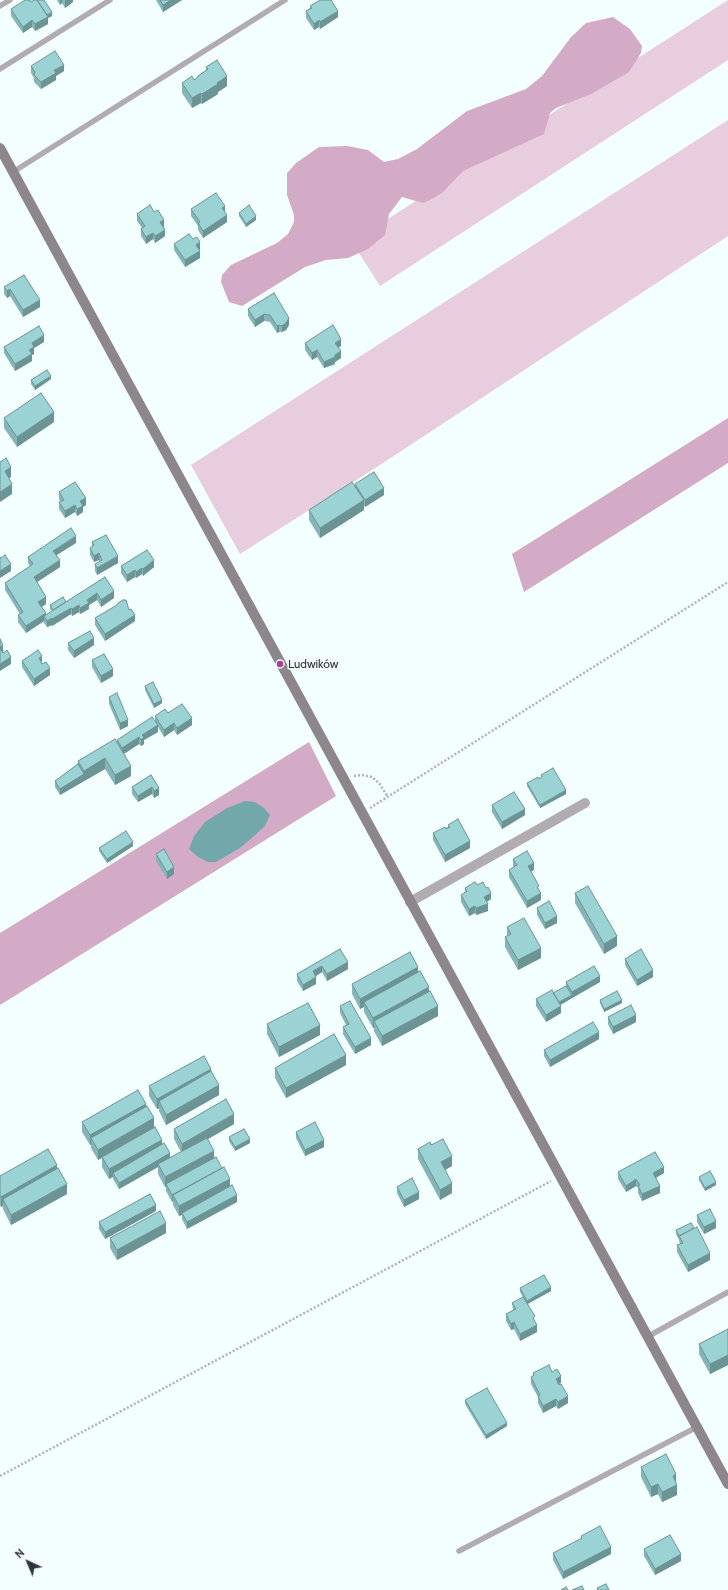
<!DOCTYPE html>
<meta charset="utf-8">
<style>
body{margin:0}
#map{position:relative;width:728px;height:1590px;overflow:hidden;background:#f3feff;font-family:Cabin,sans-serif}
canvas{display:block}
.north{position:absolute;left:8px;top:1542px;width:40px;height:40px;-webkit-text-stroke:3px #f3feff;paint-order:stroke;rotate:316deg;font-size:11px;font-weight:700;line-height:16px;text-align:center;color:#2f3434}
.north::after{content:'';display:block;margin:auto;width:14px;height:18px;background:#2f3434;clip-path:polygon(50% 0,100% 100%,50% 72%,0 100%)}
</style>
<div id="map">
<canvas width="728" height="1590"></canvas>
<div class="north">N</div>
</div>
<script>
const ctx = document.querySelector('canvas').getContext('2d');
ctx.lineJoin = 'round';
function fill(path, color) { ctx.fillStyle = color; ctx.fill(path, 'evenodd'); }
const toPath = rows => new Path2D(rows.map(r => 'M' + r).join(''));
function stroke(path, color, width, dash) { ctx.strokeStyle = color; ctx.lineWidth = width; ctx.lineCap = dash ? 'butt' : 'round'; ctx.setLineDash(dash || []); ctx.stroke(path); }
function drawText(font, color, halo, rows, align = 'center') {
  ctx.font = font + ' Cabin,sans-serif'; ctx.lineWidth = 3; ctx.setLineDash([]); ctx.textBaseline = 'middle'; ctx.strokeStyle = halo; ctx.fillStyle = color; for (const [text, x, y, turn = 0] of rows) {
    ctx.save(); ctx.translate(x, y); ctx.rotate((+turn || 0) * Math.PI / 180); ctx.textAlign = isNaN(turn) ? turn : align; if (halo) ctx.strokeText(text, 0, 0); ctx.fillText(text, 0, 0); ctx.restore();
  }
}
fill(toPath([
 [728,0,728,60,380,286,352,242],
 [728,120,728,236,383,463,240,554,191,465]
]), '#e7cdde');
fill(toPath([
 [613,17,630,29,642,46,641,53,629,72,591,94,556,108,550,113,544,134,463,171,442,193,430,200,423,203,402,197,389,214,385,235,368,249,348,258,326,260,305,267,242,306,229,302,221,282,222,275,231,265,277,243,288,234,294,222,294,215,287,195,287,173,296,163,319,147,347,146,368,150,384,162,398,159,417,149,467,111,526,89,542,76,571,37,586,23],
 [728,418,728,463,524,592,512,554],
 [309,742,336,796,0,1005,0,933]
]), '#d3abc6');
fill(toPath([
 [245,801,255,802,264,808,270,815,265,826,255,835,240,848,216,862,208,862,198,857,189,849,194,836,205,822,227,808]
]), '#72a8aa');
stroke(toPath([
 [354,776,362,775,372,777,379,783,388,797],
 [370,808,728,582],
 [0,1476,551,1181]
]), '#acb5b5', 2.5, [2, 2]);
stroke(toPath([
 [0,6,10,0],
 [0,69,110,0],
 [13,172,285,0],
 [647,1337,728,1292],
 [459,1551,697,1427]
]), '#b1acb0', 5.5);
stroke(toPath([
 [410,902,585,803]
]), '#b1acb0', 10);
stroke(toPath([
 [0,148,728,1484]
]), '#8d868b', 10);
fill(toPath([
 [34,0,44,0,52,16,48,18,48,24,35,31,32,27,23,33,11,16,11,9,31,2],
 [57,0,73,0,73,2,65,8,62,3,60,5],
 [156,0,182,0,163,12],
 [310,6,338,17,320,29,319,27,314,30,306,18,306,11,310,8],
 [31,66,64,71,56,76,56,80,41,89,34,82,34,78,31,73],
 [206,67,227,86,218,92,218,94,202,104,201,103,192,108,182,93,182,83,194,80,198,78,198,76,206,70],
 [191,209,225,213,227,222,203,238,198,230,198,226,191,216],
 [239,213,256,220,246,227,239,216],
 [137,214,164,226,164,227,165,236,155,243,153,239,146,244,141,236,141,229,142,228,137,221],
 [193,239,200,249,199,250,200,258,185,267,174,250,174,244],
 [24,275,40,307,23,317,10,296,7,298,4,294,4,287],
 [274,293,289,325,286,330,282,332,279,332,277,333,270,322,264,321,255,327,248,316,248,309],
 [44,342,34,348,34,354,32,355,32,361,15,371,4,353,4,347],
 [305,343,341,346,338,348,341,358,335,362,335,364,324,368,317,357,312,360,305,350],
 [51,379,35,390,31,384,31,380],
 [4,418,54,422,17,447,4,428],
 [355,484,384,495,365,507,364,505,364,510,320,538,309,520,309,510,355,486],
 [59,492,86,505,83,507,83,512,77,516,75,512,65,518,59,509,59,502,61,502,59,499],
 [92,542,118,563,97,575,95,571,95,564,100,562,99,560,94,562,90,555,90,548,92,547],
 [76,543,57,555,60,567,37,582,46,604,42,607,46,615,52,611,50,609,50,605,66,602,105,577,114,598,101,607,97,600,89,605,89,609,80,614,79,612,72,616,71,614,52,626,52,625,47,627,44,623,44,621,26,633,18,622,18,615,20,614,5,590,5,583,30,566,28,563,28,557],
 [121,566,154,567,143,576,142,574,136,578,135,577,127,582,121,573],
 [117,605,129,610,135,621,105,641,95,625,95,618],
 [68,643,94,645,74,658,68,650],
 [92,660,113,676,101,683,92,667],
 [22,661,42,663,50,675,34,686,22,667],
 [145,686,162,703,154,708,145,690],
 [109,697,128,726,120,730,109,704],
 [168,713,192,725,177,735,174,730,164,737,158,727,158,732,144,740,144,744,141,746,139,744,124,754,131,776,115,785,105,769,60,795,55,787,55,781,78,764,78,761,117,742,117,740,155,721,155,716],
 [151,775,159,795,154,798,152,794,138,802,132,794,132,787],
 [541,775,566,794,540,808,527,786,527,783,539,779,541,778],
 [492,805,525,815,502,829,492,812],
 [448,825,470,848,445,862,433,840,433,833,448,827],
 [133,846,107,863,99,851,99,848],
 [156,854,174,874,167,879,156,861],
 [513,859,534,870,531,872,539,890,541,900,527,908,509,877,509,870,514,867,513,866],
 [477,885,491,899,487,902,488,911,476,915,475,913,469,916,461,902,461,895,465,893,465,888],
 [575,893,617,946,604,954,575,903],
 [537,908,557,923,545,929,537,915],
 [507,927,541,958,518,970,505,947,505,937,507,936],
 [340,949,348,969,327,981,322,972,316,976,316,984,303,991,297,981,297,974],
 [625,959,653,977,637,986,625,965],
 [418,972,429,992,438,1016,382,1046,374,1031,374,1028,373,1028,364,1012,364,1007,360,1009,352,994,352,984],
 [566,982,600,982,560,1005,561,1013,546,1022,536,1006,536,999,553,993,566,986],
 [600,1000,622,1003,604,1012,600,1003],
 [340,1006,371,1045,355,1054,343,1034,343,1027,346,1025,340,1013],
 [608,1017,636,1022,613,1034,608,1024],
 [267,1024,320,1035,279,1057,267,1034],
 [599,1039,550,1067,544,1056,544,1050],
 [346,1065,286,1098,275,1078,275,1068],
 [211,1072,219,1095,166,1125,159,1111,159,1108,157,1109,149,1096,149,1086],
 [146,1106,154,1128,162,1144,170,1158,181,1152,174,1139,174,1129,234,1124,208,1139,214,1159,230,1186,237,1202,187,1229,182,1219,182,1215,179,1216,173,1205,173,1201,172,1202,166,1191,166,1187,165,1187,158,1174,158,1167,119,1189,113,1179,113,1177,109,1179,102,1167,102,1158,98,1160,91,1148,91,1145,90,1145,82,1132,82,1122],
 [296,1132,324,1147,305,1156,296,1138],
 [229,1137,250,1143,235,1151,229,1141],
 [431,1145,452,1166,445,1170,452,1193,440,1200,418,1159,418,1149],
 [57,1169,67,1194,11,1225,3,1209,3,1206,1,1207,0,1205,0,1176],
 [618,1172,664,1173,656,1178,660,1193,642,1201,638,1193,638,1188,636,1186,626,1192,618,1179],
 [699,1177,716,1185,705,1191,699,1180],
 [397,1187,419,1199,404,1207,397,1193],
 [156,1211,105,1239,99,1229,99,1222],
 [697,1215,716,1228,704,1234,697,1222],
 [676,1230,710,1260,688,1272,677,1252,677,1245,680,1244,679,1240,676,1234],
 [166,1233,117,1260,110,1248,110,1238],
 [520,1288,551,1291,528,1304,535,1322,537,1332,520,1341,514,1329,511,1330,506,1321,506,1314,513,1310,512,1303,523,1297,520,1292],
 [728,1329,728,1365,710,1374,699,1354,699,1344],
 [552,1372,561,1383,559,1384,568,1403,558,1409,556,1406,543,1413,538,1403,538,1397,531,1384,531,1377,533,1376,533,1373],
 [465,1400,507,1426,486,1439,465,1404],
 [641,1467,676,1482,677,1495,662,1502,658,1494,651,1497,641,1477],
 [581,1536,611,1554,563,1579,553,1560,553,1553,581,1539],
 [644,1549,681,1561,655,1575,644,1556]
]), '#85b5b7');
fill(toPath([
 [60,0,62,0,62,3,60,5],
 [66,0,73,0,73,2,65,8,65,1],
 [171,0,182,0,163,12,163,5],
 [338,11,338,17,320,29,320,22],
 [52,12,52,16,48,18,48,24,35,31,35,24,45,16],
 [32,20,32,27,23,33,23,27],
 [319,20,319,27,314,30,314,24],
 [64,65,64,71,56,76,56,80,41,89,41,82,54,70],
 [227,76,227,86,218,92,218,94,202,104,202,94,217,83],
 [201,93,201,103,192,108,192,98],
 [225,206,225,213,222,215,222,208],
 [227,215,227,222,203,238,203,231],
 [256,216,256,220,246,227,246,224],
 [164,220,164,226,160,229,160,222],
 [165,230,165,236,155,243,155,236],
 [153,233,153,239,146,244,146,237],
 [200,242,200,249,196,252,196,245],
 [200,251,200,258,185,267,185,260],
 [10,289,10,296,7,298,7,291],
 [40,300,40,307,23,317,23,310],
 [264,314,264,321,255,327,255,320],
 [289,318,289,325,286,330,282,332,282,326],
 [279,325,279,332,277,333,277,326],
 [44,335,44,342,34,348,34,354,32,355,32,361,15,371,15,364,29,350,32,343],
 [341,339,341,346,335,350,335,343],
 [317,350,317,357,312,360,312,353],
 [341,351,341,358,335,362,335,355],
 [335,357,335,364,324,368,324,362],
 [51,376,51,379,35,390,35,386],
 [54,412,54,422,17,447,17,437],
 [11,467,11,477,5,481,5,471],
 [12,484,12,494,0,502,0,492],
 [384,488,384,495,365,507,365,500],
 [86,498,86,505,83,507,83,512,77,516,77,509,80,501],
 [364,500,364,510,320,538,320,528],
 [75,505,75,512,65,518,65,511],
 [76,536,76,543,53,557,53,551],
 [99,553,99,560,94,562,94,556],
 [118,556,118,563,97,575,97,568],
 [60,560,60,567,34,584,34,577],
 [154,560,154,567,143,576,143,569],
 [11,564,11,571,0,578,0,571],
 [142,568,142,574,136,578,136,572],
 [135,570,135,577,127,582,127,575],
 [114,591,114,598,101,607,101,600],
 [97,593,97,600,89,605,89,609,80,614,80,608,87,600],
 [46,597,46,604,38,609,38,602],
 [79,605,79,612,72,616,72,609],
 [71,608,71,614,52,626,52,619],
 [46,613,46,619,44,616,44,621,26,633,26,626],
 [135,615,135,621,105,641,105,634],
 [52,618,52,625,47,627,47,621],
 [94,638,94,645,74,658,74,651],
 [3,645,3,652,0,654,0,647],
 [42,656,42,663,39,658],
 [11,657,11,664,0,671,0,664],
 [50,668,50,675,34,686,34,679],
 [113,669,113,676,101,683,101,676],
 [162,700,162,703,154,708,154,704],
 [192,718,192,725,177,735,177,728],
 [128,720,128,726,120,730,120,723],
 [174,723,174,730,164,737,164,730],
 [158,725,158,732,144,740,144,744,141,746,141,740,142,735],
 [139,737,139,744,122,755,122,748],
 [105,758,105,769,60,795,60,789,84,774,84,771],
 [131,766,131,776,115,785,115,775],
 [152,787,152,794,138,802,138,796],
 [159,788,159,795,154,798,154,791],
 [566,790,566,794,540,808,540,805],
 [525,809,525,815,502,829,502,822],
 [470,841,470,848,445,862,445,855],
 [133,842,133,846,107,863,107,859],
 [534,863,534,870,528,873,528,866],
 [174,867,174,874,167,879,167,872],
 [491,893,491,899,484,903,484,897],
 [541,893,541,900,527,908,527,901],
 [488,904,488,911,476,915,476,908],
 [475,906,475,913,469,916,469,909],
 [557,916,557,923,545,929,545,923],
 [617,936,617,946,604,954,604,944],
 [541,948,541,958,518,970,518,960],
 [348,962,348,969,327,981,327,974],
 [322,966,322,972,313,978,313,971],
 [418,967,418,977,364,1002,364,1007,360,1009,360,999],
 [653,970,653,977,637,986,637,980],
 [600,976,600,982,572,998,572,992],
 [316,977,316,984,303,991,303,985],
 [429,987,429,997,374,1021,374,1028,373,1028,373,1018],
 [572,995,572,998,557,1007,557,1003],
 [622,1000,622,1003,604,1012,604,1009],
 [438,1006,438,1016,382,1046,382,1036],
 [561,1006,561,1013,546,1022,546,1015],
 [636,1015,636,1022,613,1034,613,1027],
 [320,1025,320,1035,279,1057,279,1047],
 [599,1032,599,1039,550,1067,550,1060],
 [371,1038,371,1045,355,1054,355,1047],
 [346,1055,346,1065,286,1098,286,1088],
 [211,1069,211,1079,159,1101,159,1108,157,1109,157,1099],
 [219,1085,219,1095,166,1125,166,1115],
 [146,1104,146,1114,91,1138,91,1145,90,1145,90,1135],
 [234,1114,234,1124,182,1154,182,1144],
 [154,1118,154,1128,98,1160,98,1150],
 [250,1139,250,1143,235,1151,235,1147],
 [162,1140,162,1150,113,1173,113,1177,109,1179,109,1169],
 [324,1140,324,1147,305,1156,305,1150],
 [214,1151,214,1161,166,1184,166,1187,165,1187,165,1177],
 [170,1153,170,1160,158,1164,158,1167,119,1189,119,1183],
 [452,1156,452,1166,441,1172,441,1162],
 [57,1165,57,1175,3,1199,3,1206,1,1207,1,1197],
 [664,1167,664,1173,653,1179,653,1173],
 [230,1179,230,1189,182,1213,182,1215,179,1216,179,1206],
 [636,1179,636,1186,626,1192,626,1186],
 [716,1182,716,1185,705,1191,705,1188],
 [452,1183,452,1193,440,1200,440,1190],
 [67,1184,67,1194,11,1225,11,1215],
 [660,1186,660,1193,642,1201,642,1194],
 [419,1192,419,1199,404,1207,404,1200],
 [172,1195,173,1195,173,1201,172,1202],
 [237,1195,237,1202,187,1229,187,1222],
 [156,1205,156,1211,105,1239,105,1232],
 [716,1221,716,1228,704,1234,704,1227],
 [166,1223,166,1233,117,1260,117,1250],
 [710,1253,710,1260,688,1272,688,1265],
 [551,1287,551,1291,527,1304,527,1301],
 [514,1322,514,1329,511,1330,511,1324],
 [537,1325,537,1332,520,1341,520,1334],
 [728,1355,728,1365,710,1374,710,1364],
 [561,1376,561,1383,556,1385,556,1379],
 [568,1396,568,1403,558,1409,558,1402],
 [556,1399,556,1406,543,1413,543,1406],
 [507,1423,507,1426,486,1439,486,1435],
 [676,1474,676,1484,673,1476],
 [658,1484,658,1494,651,1497,651,1487],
 [677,1485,677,1495,662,1502,662,1492],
 [611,1547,611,1554,563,1579,563,1572],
 [681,1554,681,1561,655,1575,655,1569]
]), '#6c9495');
const building = toPath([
 [25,0,30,0,31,2,34,0,37,0,48,17,35,24,32,20,23,27,11,9,25,0],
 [37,0,44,0,52,12,47,15,37,0],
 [160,0,171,0,163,5,160,0],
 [320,0,331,0,338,11,320,22,319,20,314,24,306,11,312,8,310,6,320,0],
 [55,51,64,65,54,70,56,73,41,82,34,75,35,72,31,66,55,51],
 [217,60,227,76,217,83,218,84,202,94,201,93,192,98,182,83,192,76,194,80,198,77,198,76,208,69,206,67,217,60],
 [216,193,225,206,222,208,227,215,203,231,198,223,200,222,191,209,216,193],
 [150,205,154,212,158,210,164,220,160,222,165,230,155,236,153,233,146,237,141,229,145,226,137,214,150,205],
 [249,205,256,216,246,224,239,213,249,205],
 [189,234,193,239,197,237,200,242,196,245,200,251,185,260,174,244,189,234],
 [24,275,40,300,23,310,10,289,7,291,4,287,24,275],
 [274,293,289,318,286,323,282,326,279,325,277,326,270,315,264,314,255,320,248,309,274,293],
 [333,325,341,339,335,343,341,351,335,355,335,357,324,362,317,350,312,353,305,343,333,325],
 [39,326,44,335,32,343,34,347,29,350,32,354,15,364,4,347,39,326],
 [47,370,51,376,35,386,31,380,47,370],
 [41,393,54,412,17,437,4,418,41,393],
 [6,458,11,467,5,471,12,484,0,492,0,462,6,458],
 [374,472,384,488,365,500,355,484,374,472],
 [75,482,86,498,80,501,83,506,77,509,75,505,65,511,59,502,64,500,59,492,75,482],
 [352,482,364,500,320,528,309,510,352,482],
 [71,528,76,536,53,551,60,560,34,577,46,597,38,602,46,613,26,626,18,615,23,612,5,583,33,564,28,557,71,528],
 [106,535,118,556,97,568,95,564,102,560,99,553,94,556,90,548,94,545,92,542,106,535],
 [147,550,154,560,143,569,142,568,136,572,135,570,127,575,121,566,147,550],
 [5,555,11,564,0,571,0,557,1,558,5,555],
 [105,577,114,591,101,600,97,593,87,600,89,603,80,608,79,605,72,609,71,608,52,619,52,618,47,621,44,616,105,577],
 [63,597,66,602,53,610,50,605,63,597],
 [123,600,126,600,129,610,131,609,135,615,105,634,95,618,117,605,118,603,123,600],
 [90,631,94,638,74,651,68,643,90,631],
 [0,639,3,645,0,647,0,639],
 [0,648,3,653,7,650,11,657,0,664,0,648],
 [38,650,42,656,39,658,42,664,46,662,50,668,34,679,22,661,38,650],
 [104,654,113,669,101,676,92,660,104,654],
 [153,682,162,700,154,704,145,686,153,682],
 [117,693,128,720,120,723,109,697,117,693],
 [182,704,192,718,177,728,174,723,164,730,155,716,165,709,168,713,182,704],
 [152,717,158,725,142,735,144,737,141,740,139,737,122,748,117,740,152,717],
 [115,739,131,766,115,775,105,758,84,771,78,761,115,739],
 [78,764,84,774,60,789,55,781,78,764],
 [553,768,566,790,540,805,527,783,538,777,539,779,542,777,541,775,553,768],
 [151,775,159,788,154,791,152,787,138,796,132,787,151,775],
 [514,792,525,809,502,822,492,805,514,792],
 [458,819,470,841,445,855,433,833,445,827,446,829,450,827,448,825,458,819],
 [126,831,133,842,107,859,99,848,126,831],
 [164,849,174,867,167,872,156,854,164,849],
 [527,851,534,863,528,866,539,886,537,887,541,893,527,901,509,870,517,865,513,859,527,851],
 [475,882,477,885,483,882,486,888,488,887,491,893,484,897,488,904,476,908,475,906,469,909,461,895,467,891,465,888,475,882],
 [588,886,617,936,604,944,575,893,588,886],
 [549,901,557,916,545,923,537,908,549,901],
 [524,918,541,948,518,960,505,937,511,934,507,927,524,918],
 [340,949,348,962,327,974,322,966,313,971,316,977,303,985,297,974,340,949],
 [641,949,653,970,637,980,625,959,641,949],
 [410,952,418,967,360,999,352,984,410,952],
 [594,966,600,976,572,992,566,982,594,966],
 [420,971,429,987,373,1018,364,1002,420,971],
 [566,986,572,995,559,1002,553,993,566,986],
 [552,990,561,1006,546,1015,536,999,552,990],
 [430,991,438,1006,382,1036,374,1021,430,991],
 [617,991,622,1000,604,1009,600,1000,617,991],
 [350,1001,371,1038,355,1047,343,1027,349,1024,340,1006,350,1001],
 [308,1003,320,1025,279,1047,267,1024,308,1003],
 [631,1005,636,1015,613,1027,608,1017,631,1005],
 [593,1022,599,1032,550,1060,544,1050,593,1022],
 [334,1034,346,1055,286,1088,275,1068,334,1034],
 [204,1056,211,1069,157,1099,149,1086,204,1056],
 [211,1071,219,1085,166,1115,159,1101,211,1071],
 [138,1090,146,1104,90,1135,82,1122,138,1090],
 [226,1099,234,1114,182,1144,174,1129,226,1099],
 [147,1106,154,1118,98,1150,91,1138,147,1106],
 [315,1122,324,1140,305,1150,296,1132,315,1122],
 [155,1127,162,1140,109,1169,102,1157,155,1127],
 [244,1129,250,1139,235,1147,229,1137,244,1129],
 [207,1138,214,1151,165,1177,158,1164,207,1138],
 [443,1139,452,1156,441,1162,452,1183,440,1190,418,1149,430,1142,431,1145,443,1139],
 [164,1143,170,1153,119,1183,113,1173,164,1143],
 [48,1149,57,1165,1,1197,0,1195,0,1176,48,1149],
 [655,1152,664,1167,653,1173,660,1186,642,1194,638,1186,640,1185,636,1179,626,1186,618,1172,655,1152],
 [216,1157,222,1168,172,1195,166,1184,216,1157],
 [224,1167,230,1179,179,1206,173,1195,224,1167],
 [58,1168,67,1184,11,1215,3,1199,58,1168],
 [710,1171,716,1182,705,1188,699,1177,710,1171],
 [412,1178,419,1192,404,1200,397,1187,412,1178],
 [232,1185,237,1195,187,1222,182,1213,232,1185],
 [150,1194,156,1205,105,1232,99,1222,150,1194],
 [710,1209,716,1221,704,1227,697,1215,710,1209],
 [160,1211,166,1223,117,1250,110,1238,160,1211],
 [691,1223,694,1228,679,1236,676,1230,691,1223],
 [697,1227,710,1253,688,1265,677,1245,683,1243,679,1236,697,1227],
 [544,1275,551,1287,527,1301,520,1288,544,1275],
 [523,1297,535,1316,533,1318,537,1325,520,1334,514,1322,511,1324,506,1314,516,1309,512,1303,523,1297],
 [728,1329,728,1355,710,1364,699,1344,728,1329],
 [549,1365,552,1372,557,1369,561,1376,556,1379,559,1385,561,1384,568,1396,558,1402,556,1399,543,1406,538,1396,540,1395,531,1377,534,1375,533,1373,549,1365],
 [487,1388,507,1423,486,1435,465,1400,487,1388],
 [666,1454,676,1474,673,1476,677,1485,662,1492,658,1484,651,1487,641,1467,666,1454],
 [600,1526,611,1547,563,1572,553,1553,582,1538,581,1536,600,1526],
 [670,1535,681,1554,655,1569,644,1549,670,1535],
 [606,1584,609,1590,598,1590,597,1588,606,1584],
 [582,1586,584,1590,572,1590,582,1586],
 [566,1587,568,1590,561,1590,566,1587]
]);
fill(building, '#9bd3d5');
stroke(building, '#6c9495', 1);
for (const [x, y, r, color] of [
 [280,664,4,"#b03b93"]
]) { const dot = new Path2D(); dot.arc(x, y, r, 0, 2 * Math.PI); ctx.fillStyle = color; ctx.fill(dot); stroke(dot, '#f3feff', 1.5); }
drawText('12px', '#2f3434', '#f3feff', [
 ["Ludwików",288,664]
], 'left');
</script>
